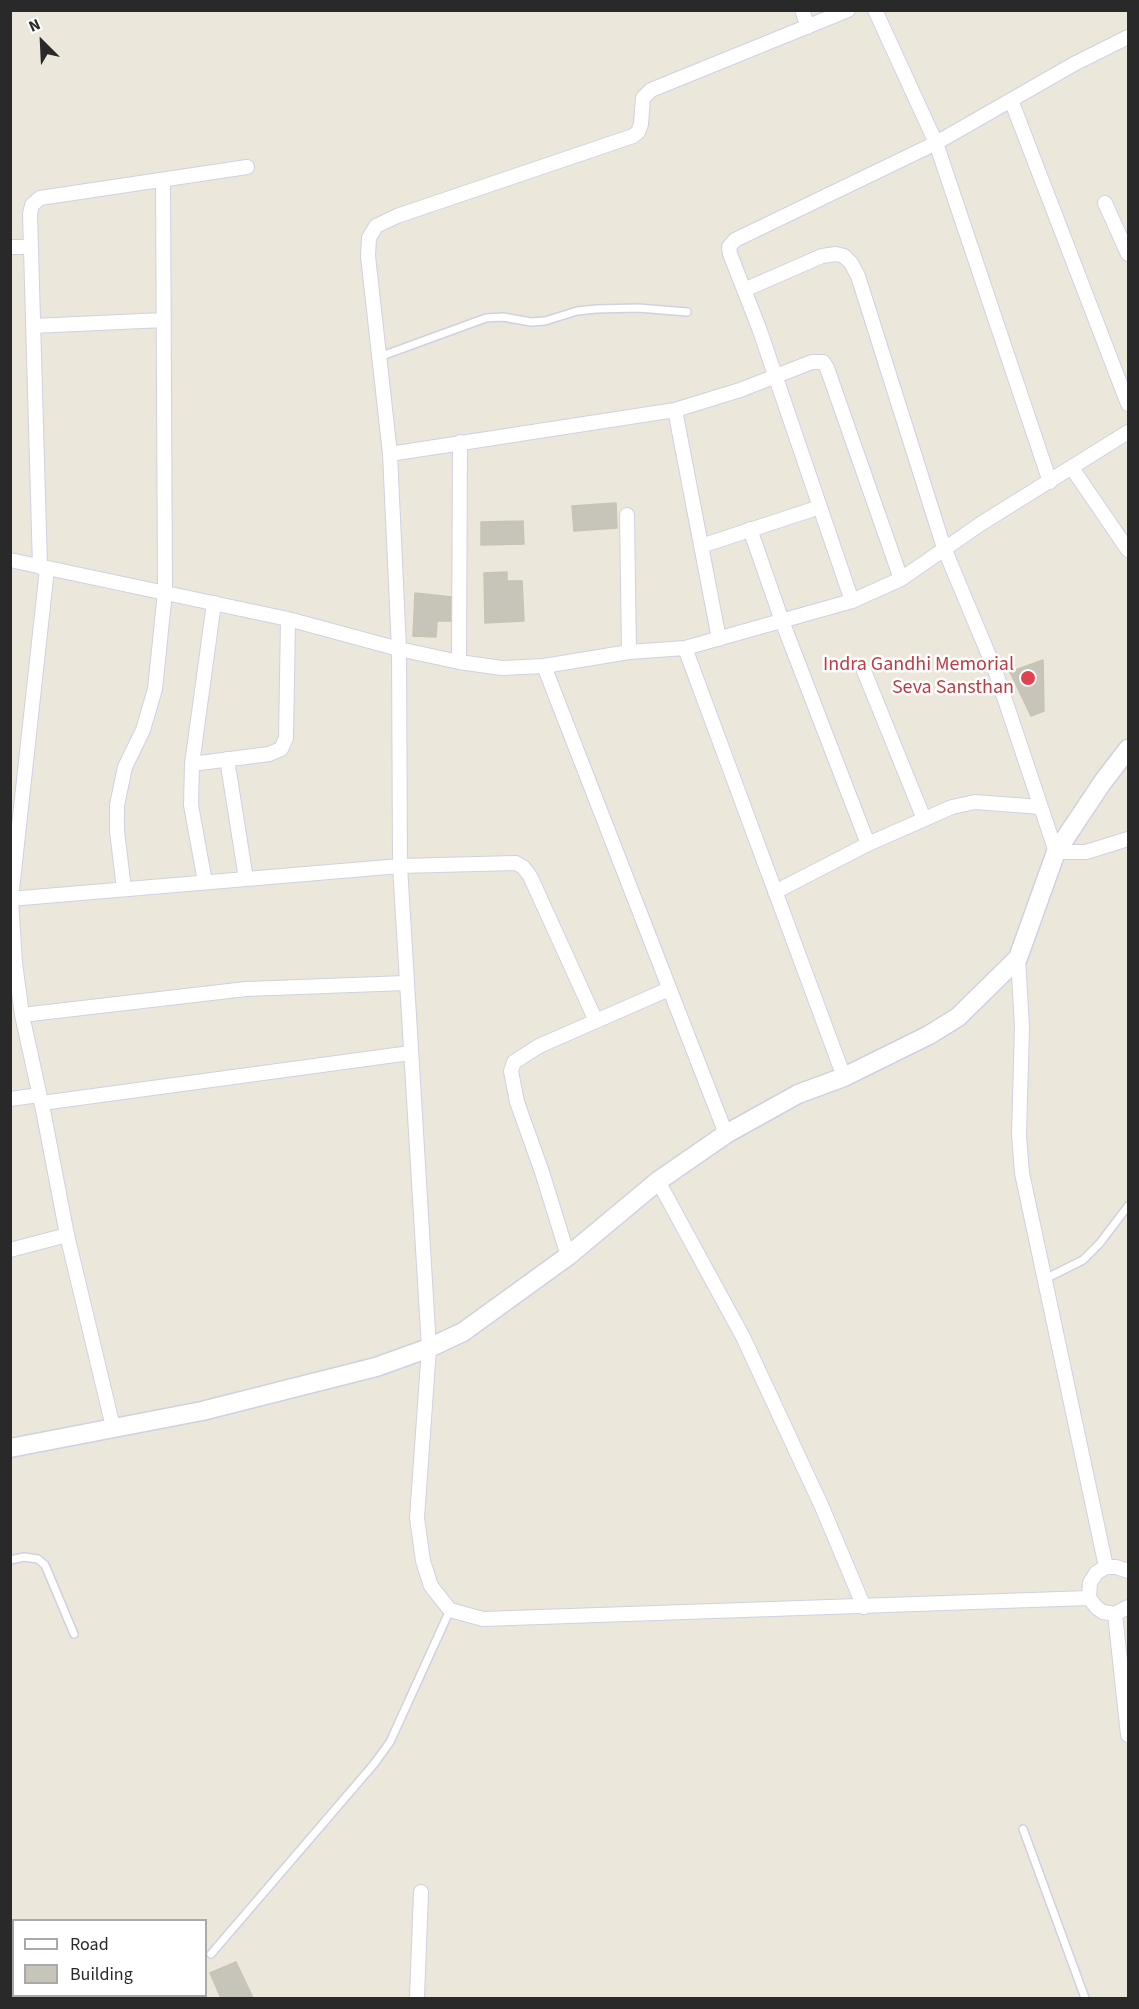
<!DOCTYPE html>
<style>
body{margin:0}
#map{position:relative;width:1139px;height:2009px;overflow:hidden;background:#ece7db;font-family:"Source Sans 3",sans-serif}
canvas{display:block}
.frame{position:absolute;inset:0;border:12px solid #292929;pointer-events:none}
.legend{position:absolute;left:12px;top:1919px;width:195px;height:78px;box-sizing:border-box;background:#fff;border:2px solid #a9a9a9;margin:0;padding:8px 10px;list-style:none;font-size:18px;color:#292929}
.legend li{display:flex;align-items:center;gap:12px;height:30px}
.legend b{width:30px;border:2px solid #a9a9a9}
.north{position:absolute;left:12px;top:12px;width:60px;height:60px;-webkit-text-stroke:4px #fff;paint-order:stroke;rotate:336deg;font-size:16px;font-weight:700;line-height:24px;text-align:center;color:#292929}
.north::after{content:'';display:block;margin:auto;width:21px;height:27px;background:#292929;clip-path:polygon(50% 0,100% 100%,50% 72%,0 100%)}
</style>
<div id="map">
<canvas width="1139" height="2009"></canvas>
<div class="frame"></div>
<ul class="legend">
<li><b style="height:8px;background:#fff"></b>Road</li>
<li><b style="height:16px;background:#c7c4ba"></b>Building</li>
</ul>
<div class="north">N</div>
</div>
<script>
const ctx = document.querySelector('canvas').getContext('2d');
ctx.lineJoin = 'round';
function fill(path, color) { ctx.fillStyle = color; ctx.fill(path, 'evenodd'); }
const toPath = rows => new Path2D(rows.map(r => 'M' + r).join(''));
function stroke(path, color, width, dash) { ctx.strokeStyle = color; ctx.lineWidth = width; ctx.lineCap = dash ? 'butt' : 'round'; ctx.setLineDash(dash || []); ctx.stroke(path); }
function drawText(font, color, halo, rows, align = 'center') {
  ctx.font = font + ' "Source Sans 3",sans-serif'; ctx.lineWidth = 5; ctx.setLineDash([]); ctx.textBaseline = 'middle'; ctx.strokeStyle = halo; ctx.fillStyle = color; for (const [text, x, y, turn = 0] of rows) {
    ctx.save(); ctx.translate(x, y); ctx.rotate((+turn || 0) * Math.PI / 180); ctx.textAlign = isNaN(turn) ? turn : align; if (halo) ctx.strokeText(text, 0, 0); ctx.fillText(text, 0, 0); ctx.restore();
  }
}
const building = toPath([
 [616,503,617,528,574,531,572,506,616,503],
 [523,521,524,544,481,545,481,522,523,521],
 [507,572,507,581,522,581,524,621,485,623,484,573,507,572],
 [415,593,452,597,452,621,437,621,436,637,413,636,415,593],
 [1043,660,1044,711,1031,716,1010,672,1043,660],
 [236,1962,253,1998,221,1998,210,1973,236,1962]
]);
fill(building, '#c7c4ba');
stroke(building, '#c7c4b4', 1.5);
const service = toPath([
 [379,357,486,318,503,317,531,322,545,321,577,311,596,309,638,308,687,312],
 [1045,1279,1083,1260,1100,1243,1128,1206],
 [10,1560,24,1557,38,1559,45,1565,74,1634],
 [1023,1829,1085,1998],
 [211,1954,374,1764,390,1742,450,1610]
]);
const minor = toPath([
 [802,10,808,27],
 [848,10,651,90,643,98,641,124,638,132,633,136,397,216,376,226,369,238,368,256,390,454,399,649,400,866,429,1348,417,1518,423,1561,431,1586,450,1610,483,1619,1089,1598],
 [875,10,936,143,1050,482],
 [1011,100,1128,404],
 [1105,203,1128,254],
 [10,247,31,247],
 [744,290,822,256,836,254,844,256,851,263,858,276,944,548,995,670,1056,852,1086,852,1128,839],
 [33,326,164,320],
 [675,410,719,639],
 [390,454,675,410,740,390,812,362,823,362,827,368,901,579],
 [1072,468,1128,550],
 [627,515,629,652],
 [750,529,782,621,868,844],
 [701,546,820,507],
 [10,560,288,619,399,649,459,662,502,668,544,666,629,652,685,648,852,601,901,579,982,523,1128,432],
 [40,567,30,214,32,205,40,198,247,167],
 [47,569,11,899,15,963,22,1015,44,1115,67,1235,113,1427],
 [852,601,759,328,730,254,729,247,735,240,936,143,1074,64,1128,37],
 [685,648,844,1077],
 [459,662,460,442],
 [544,666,726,1134],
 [864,671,924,819],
 [227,759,246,879],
 [192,764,269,754,281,749,286,738,288,619],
 [205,882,191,805,192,764,214,603],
 [124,889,117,831,117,805,125,767,143,730,155,689,165,592,163,181],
 [775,892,868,844,952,807,975,802,1041,807],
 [10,899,400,866,516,863,523,867,530,876,596,1021],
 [1018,958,1022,1027,1019,1135,1022,1173,1106,1567],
 [22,1015,246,989,405,983],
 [10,1099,39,1095],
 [42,1103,410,1053],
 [658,1181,743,1337,822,1507,864,1607],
 [10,1250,67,1235],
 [568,1256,542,1172,517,1102,511,1071,514,1062,539,1046,669,989],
 [1128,1571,1116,1567,1106,1567,1096,1573,1090,1583,1089,1598,1097,1608,1103,1612,1115,1614,1128,1607],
 [1115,1614,1128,1735],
 [417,1998,421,1892]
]);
const tertiary = toPath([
 [10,1448,202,1411,376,1367,429,1348,463,1332,568,1256,658,1181,726,1134,798,1094,844,1077,929,1035,958,1017,1018,958,1056,852,1102,783,1128,749]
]);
stroke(service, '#d0d0e3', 10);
stroke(minor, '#d0d0e3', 16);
stroke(tertiary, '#d0d0e3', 21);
stroke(service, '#fff', 7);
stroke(minor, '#fff', 14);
stroke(tertiary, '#fff', 18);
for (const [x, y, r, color] of [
 [1028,678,8,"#e0444e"]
]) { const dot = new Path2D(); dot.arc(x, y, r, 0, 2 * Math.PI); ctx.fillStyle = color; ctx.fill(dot); stroke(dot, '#fff', 2); }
drawText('20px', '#be3a42', '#fff', [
 ["Indra Gandhi Memorial",1014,666],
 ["Seva Sansthan",1014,689]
], 'right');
</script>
